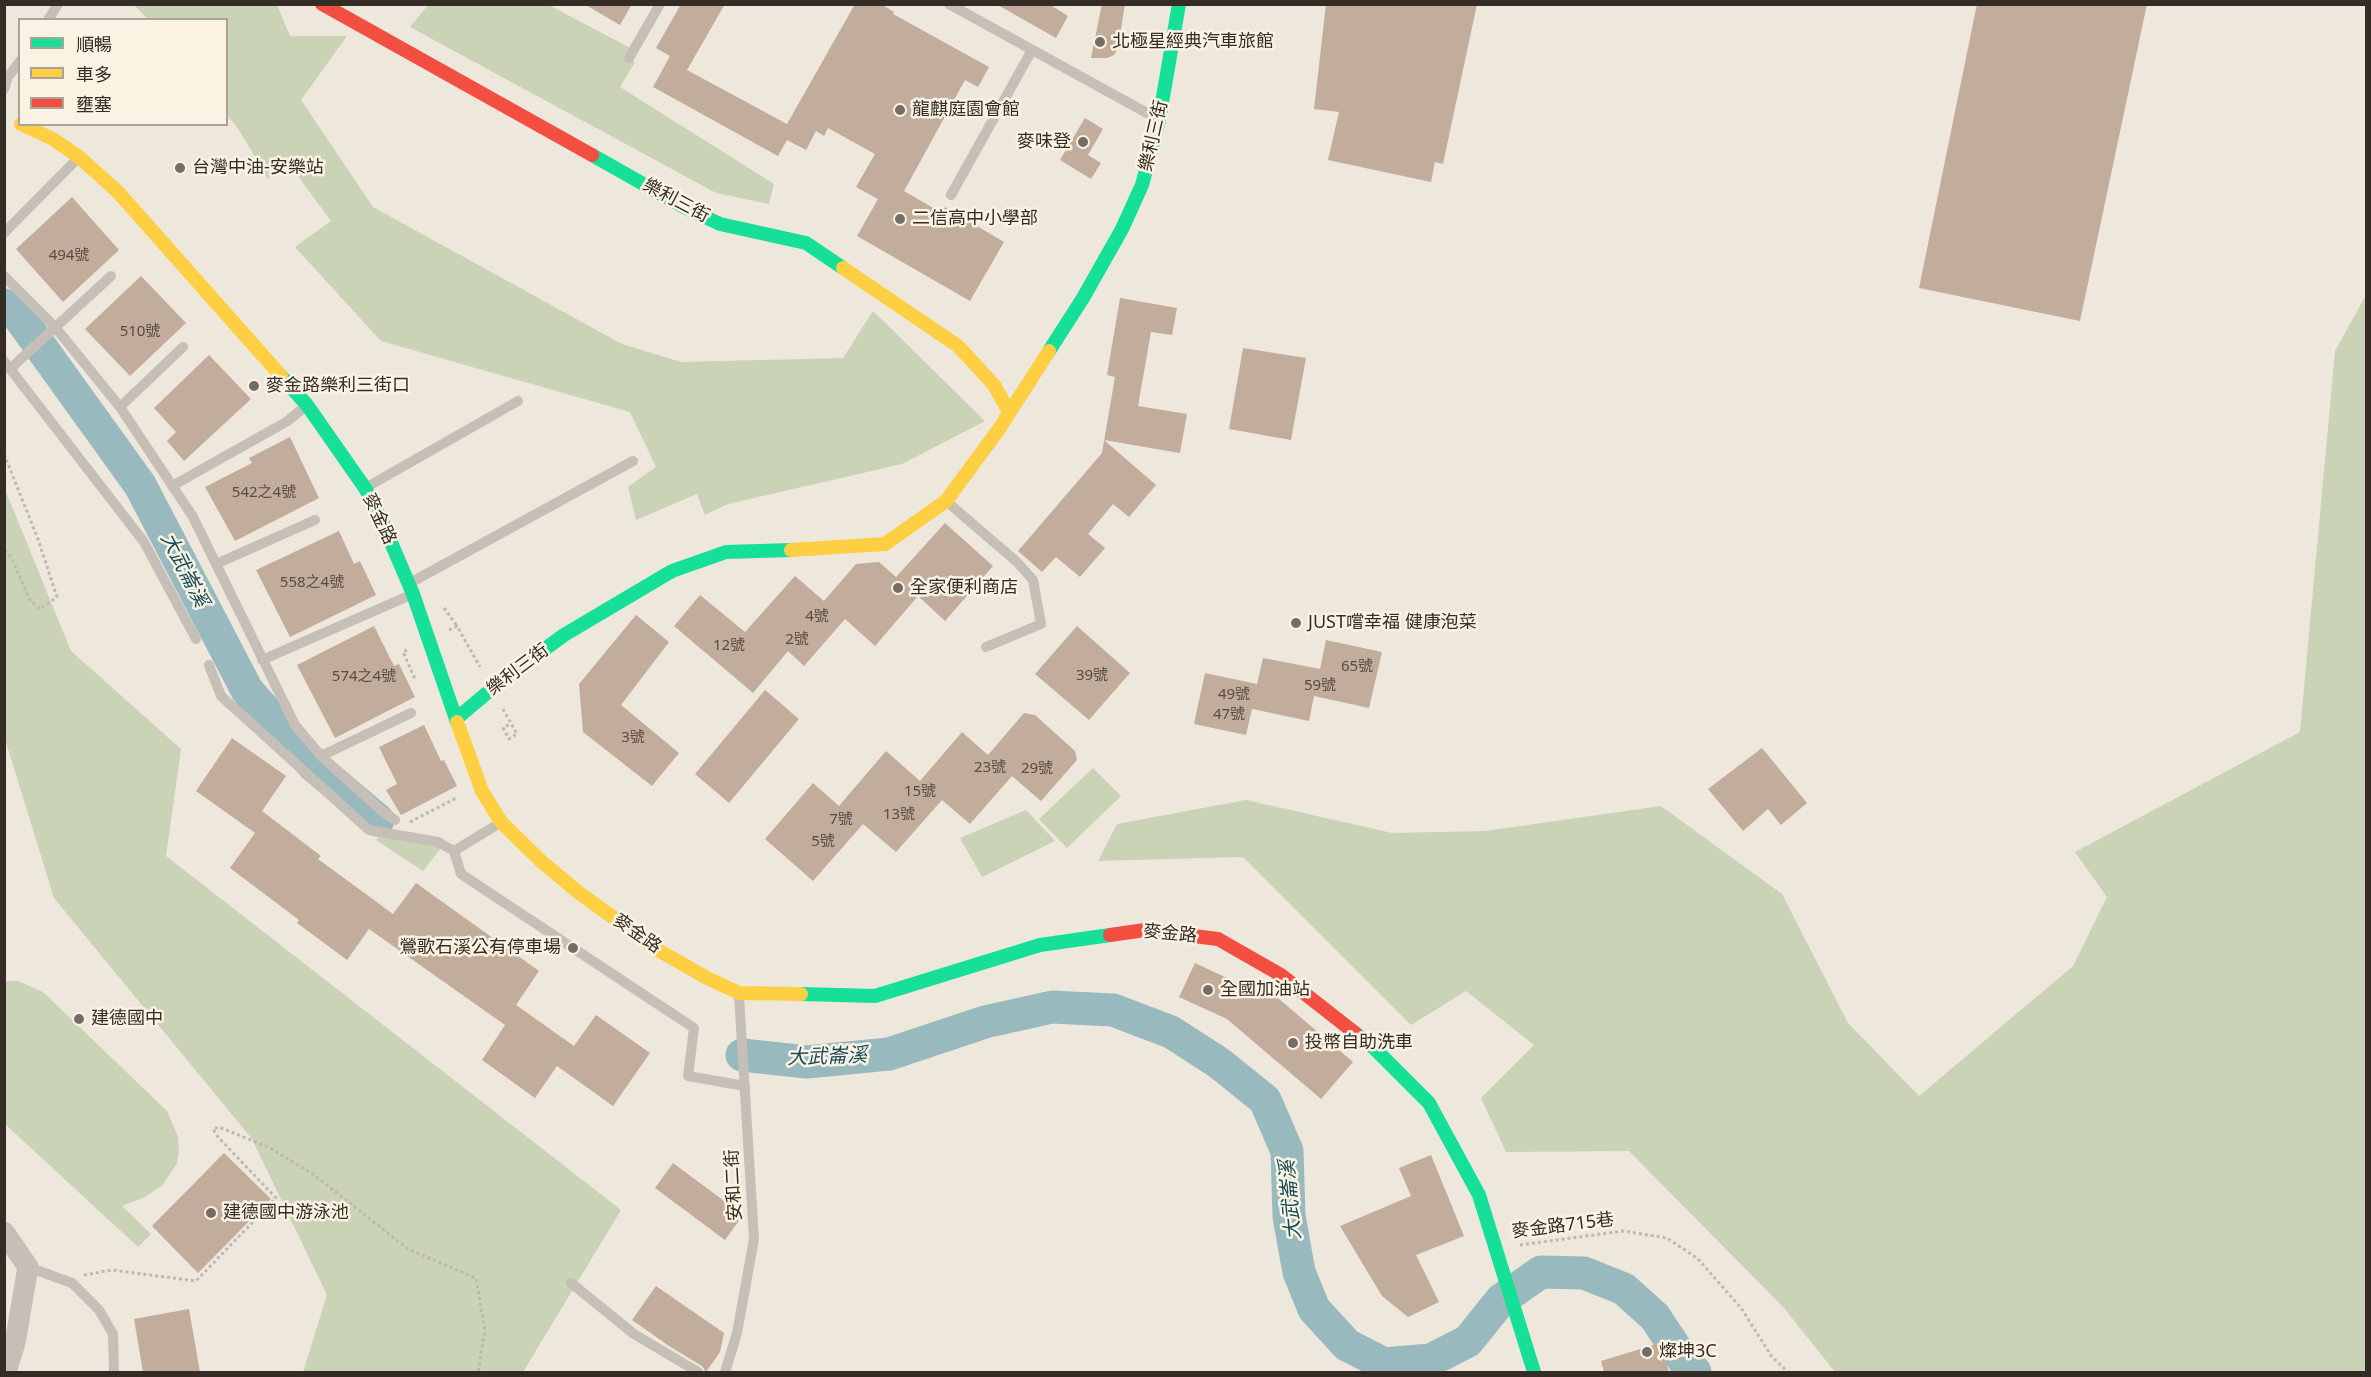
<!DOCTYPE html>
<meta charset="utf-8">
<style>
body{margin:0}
#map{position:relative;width:2371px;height:1377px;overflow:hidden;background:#ede7dc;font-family:"Noto Sans","Noto Sans TC",sans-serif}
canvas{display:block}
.frame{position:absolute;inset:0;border:6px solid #352c25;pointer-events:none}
.legend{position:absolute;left:18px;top:18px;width:210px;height:108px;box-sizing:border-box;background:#faf3e3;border:2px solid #aba397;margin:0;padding:8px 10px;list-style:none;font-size:18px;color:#352c25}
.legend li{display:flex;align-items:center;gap:12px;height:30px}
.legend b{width:30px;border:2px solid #aba397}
</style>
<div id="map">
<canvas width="2371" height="1377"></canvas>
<div class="frame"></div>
<ul class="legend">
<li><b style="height:8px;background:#16e098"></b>順暢</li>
<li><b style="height:8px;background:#ffcf43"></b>車多</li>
<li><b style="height:8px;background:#f24e42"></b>壅塞</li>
</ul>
</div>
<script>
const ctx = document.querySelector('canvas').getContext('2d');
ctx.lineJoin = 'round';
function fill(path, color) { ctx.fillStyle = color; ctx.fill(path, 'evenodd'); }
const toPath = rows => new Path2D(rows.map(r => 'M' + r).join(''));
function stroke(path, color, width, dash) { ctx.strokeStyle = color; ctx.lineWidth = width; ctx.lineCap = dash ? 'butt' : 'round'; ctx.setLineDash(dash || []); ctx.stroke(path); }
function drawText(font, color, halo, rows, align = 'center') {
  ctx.font = font + ' "Noto Sans","Noto Sans TC",sans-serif'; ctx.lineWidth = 5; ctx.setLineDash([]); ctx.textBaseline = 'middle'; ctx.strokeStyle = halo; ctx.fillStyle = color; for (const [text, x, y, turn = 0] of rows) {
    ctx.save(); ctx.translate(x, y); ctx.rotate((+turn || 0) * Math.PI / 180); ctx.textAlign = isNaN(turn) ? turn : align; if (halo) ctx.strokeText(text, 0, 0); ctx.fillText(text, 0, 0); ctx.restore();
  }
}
fill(toPath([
 [134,5,277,5,290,36,347,36,301,100,373,207,622,344,681,362,843,358,873,311,985,421,902,464,728,504,705,515,697,494,636,520,628,487,656,467,630,412,381,341,295,247,331,221,286,160,268,179,239,130,227,115,226,20,148,19],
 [428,5,549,5,634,50,629,58,635,62,620,87,774,184,769,204,716,193,410,27],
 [2366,295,2366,1372,1835,1372,1784,1308,1629,1151,1506,1152,1481,1098,1534,1045,1466,991,1411,1025,1243,857,1098,861,1117,824,1246,800,1392,833,1485,831,1661,806,1782,894,1848,1023,1919,1096,2073,966,2107,897,2075,852,2300,732,2335,351],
 [4,487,71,651,181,749,166,856,621,1210,523,1372,303,1372,327,1295,252,1139,54,898,5,739],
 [1093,768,1121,796,1067,848,1039,819],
 [1026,810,1055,841,982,877,960,838],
 [382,833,441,848,423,871,376,840],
 [5,981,18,981,43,992,167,1111,178,1137,179,1151,177,1163,162,1186,143,1198,122,1206,151,1234,138,1247,5,1124]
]), '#cad3b6');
stroke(toPath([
 [4,305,17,314,140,485,247,690,314,766,378,820],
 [742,1055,807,1062,889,1054,985,1022,1052,1007,1113,1010,1171,1032,1219,1063,1265,1100,1287,1151,1289,1216,1299,1272,1314,1309,1347,1345,1384,1364,1431,1360,1468,1341,1501,1300,1541,1272,1584,1273,1624,1289,1655,1317,1684,1361,1695,1372]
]), '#98babf', 33);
fill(toPath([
 [584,4,632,4,620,25],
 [681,4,725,4,687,70,787,124,855,4,881,4,894,12,893,14,989,67,978,87,965,80,904,191,942,213,945,207,1004,242,970,301,857,236,878,199,856,187,875,154,828,128,824,136,816,131,806,150,787,140,778,156,653,87,670,56,656,48],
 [996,4,1049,4,1068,16,1056,38],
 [1102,4,1125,4,1118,48,1114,55,1107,58,1091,58],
 [1326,4,1477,4,1443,164,1435,162,1431,182,1328,160,1339,112,1314,109],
 [1977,4,2147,4,2080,321,1919,288],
 [1085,118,1103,129,1088,155,1101,163,1091,179,1060,160],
 [72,197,119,250,63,302,16,249],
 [141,276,186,323,130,376,85,329],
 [1120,298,1177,308,1172,335,1151,332,1138,406,1187,414,1180,453,1104,440,1156,485,1129,517,1113,504,1088,534,1105,548,1080,577,1056,557,1042,572,1018,551,1102,453,1115,377,1107,375],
 [1243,348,1306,358,1291,440,1229,429],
 [209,355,251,399,184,461,167,441,176,432,154,408],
 [290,437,319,498,235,541,205,487,252,463,249,458],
 [945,523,993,566,945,621,918,596,875,646,845,619,804,666,788,651,753,693,674,626,700,595,745,632,795,576,824,601,856,564,879,562,896,577],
 [339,531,354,564,360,561,376,595,290,637,256,570],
 [636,615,669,642,621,705,679,753,652,786,583,732,579,684],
 [374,626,394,666,399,664,415,697,335,738,297,665],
 [1077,626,1130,673,1089,720,1035,674],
 [1326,640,1382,652,1369,708,1314,696,1309,721,1252,709,1246,735,1194,724,1205,673,1257,684,1263,658,1320,669],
 [765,690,799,719,729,803,695,774],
 [1024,713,1035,715,1075,751,1077,760,1041,801,1012,776,970,824,942,800,896,852,863,824,813,881,765,839,813,783,839,806,886,751,920,781,962,732,988,755],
 [424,725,441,761,444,760,457,786,401,815,386,790,397,784,379,747],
 [232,738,286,776,262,811,321,856,318,859,393,914,416,883,539,971,516,1005,574,1046,596,1015,650,1053,613,1106,557,1066,535,1098,482,1060,505,1025,369,929,347,960,297,923,299,920,230,868,255,833,196,791],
 [1762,748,1807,803,1781,825,1768,809,1743,831,1708,789],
 [1195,963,1259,993,1265,987,1353,1062,1321,1099,1227,1019,1179,997],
 [224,1153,271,1199,198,1273,152,1226],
 [1431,1155,1464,1236,1416,1255,1439,1302,1408,1317,1382,1296,1340,1226,1411,1196,1399,1168],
 [673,1163,743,1215,725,1240,655,1188],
 [656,1286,724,1333,720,1352,706,1372,702,1366,669,1346,632,1320],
 [189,1309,200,1372,143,1372,134,1319],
 [1660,1343,1669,1372,1604,1372,1601,1361]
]), '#c2ad9d');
stroke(toPath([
 [4,454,38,539,57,597,40,609,30,600,11,557,4,550],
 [444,608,457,626],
 [449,630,457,626,480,667],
 [407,650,403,652,415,679],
 [503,709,517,734,509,739,503,728,510,724],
 [410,822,458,797],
 [1520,1245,1623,1231,1667,1238,1697,1258,1741,1308,1772,1357,1788,1372],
 [84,1275,112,1270,196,1281,276,1198,218,1137,213,1129,219,1127,270,1148,313,1174,408,1249,476,1278,485,1331,478,1372]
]), '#beb8af', 3, [3, 3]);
stroke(toPath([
 [949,4,1156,118],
 [48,20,58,4],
 [629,58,660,4],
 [4,89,8,77,20,61],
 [951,195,1032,50],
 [4,233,78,158],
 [4,276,55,327,120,407,193,517,295,725,321,756,381,810,395,820],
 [4,361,144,542,196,639],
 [11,368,111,276],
 [120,407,183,347],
 [172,486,286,422,305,407],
 [367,487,518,401],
 [946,501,1017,562,1033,580,1041,624,986,647],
 [216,564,315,520],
 [410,583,633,461],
 [262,660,413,594],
 [209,665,221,696,369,830,438,842,454,851],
 [321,756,411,713],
 [500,823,454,851,461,874,694,1028,688,1076,745,1086],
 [28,1267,72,1283,99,1310,113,1334,114,1372],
 [571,1283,634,1334,698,1372],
 [725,1372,737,1333,754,1239,739,996]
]), '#c5bfb7', 10);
stroke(toPath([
 [4,1232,28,1267,15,1343,6,1372]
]), '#c5bfb7', 21);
stroke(toPath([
 [592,155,684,207,720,224,806,243,843,268],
 [1049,351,1083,298,1122,229,1142,185,1159,120,1179,4],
 [281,376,307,405,365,488,381,519,413,594,457,722],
 [456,719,500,682,564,635,672,571,726,552,791,550],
 [801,994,875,996,1040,945,1110,935],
 [1355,1033,1374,1048,1429,1103,1479,1195,1534,1372]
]), '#16e098', 14);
stroke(toPath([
 [21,124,53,139,79,157,118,192,281,376],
 [843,268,958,346,994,385,1009,412],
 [791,550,885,544,946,501,999,429,1049,351],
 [457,722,482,791,501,822,542,862,578,892,658,950,707,978,739,993,801,994]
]), '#ffcf43', 14);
stroke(toPath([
 [322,4,592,155],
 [1110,935,1145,930,1218,939,1281,975,1355,1033]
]), '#f24e42', 14);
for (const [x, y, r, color] of [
 [1100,42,6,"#756d65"],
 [900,110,6,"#756d65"],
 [1083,142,6,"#756d65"],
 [180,168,6,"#756d65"],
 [900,219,6,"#756d65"],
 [254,386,6,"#756d65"],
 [898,588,6,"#756d65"],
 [1296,623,6,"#756d65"],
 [573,948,6,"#756d65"],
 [1208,990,6,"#756d65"],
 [79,1019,6,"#756d65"],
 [1293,1043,6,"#756d65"],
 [211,1213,6,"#756d65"],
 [1647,1352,6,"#756d65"]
]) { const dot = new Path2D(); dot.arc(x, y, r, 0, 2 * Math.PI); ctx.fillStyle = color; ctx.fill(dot); stroke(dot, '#faf3e3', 2); }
drawText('15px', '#584c43', null, [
 ["494號",69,256],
 ["510號",140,332],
 ["542之4號",264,493],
 ["558之4號",312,583],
 ["4號",817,617],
 ["2號",797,640],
 ["12號",729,646],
 ["65號",1357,667],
 ["39號",1092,676],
 ["574之4號",364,677],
 ["59號",1320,686],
 ["49號",1234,695],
 ["47號",1229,715],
 ["3號",633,738],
 ["23號",990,768],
 ["29號",1037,769],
 ["15號",920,792],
 ["13號",899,815],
 ["7號",841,820],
 ["5號",823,842]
]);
drawText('18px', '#352c25', '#faf3e3', [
 ["北極星經典汽車旅館",1112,42],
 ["龍麒庭園會館",912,110],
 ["麥味登",1071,142,"right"],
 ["台灣中油-安樂站",192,168],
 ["二信高中小學部",912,219],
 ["麥金路樂利三街口",266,386],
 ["全家便利商店",910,588],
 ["JUST嚐幸福 健康泡菜",1308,623],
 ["鶯歌石溪公有停車場",561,948,"right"],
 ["全國加油站",1220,990],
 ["建德國中",91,1019],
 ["投幣自助洗車",1305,1043],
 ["建德國中游泳池",223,1213],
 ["燦坤3C",1659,1352]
], 'left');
drawText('18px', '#352c25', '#faf3e3', [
 ["樂利三街",1154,136,-77],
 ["樂利三街",676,201,28],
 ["麥金路",379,519,65],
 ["樂利三街",518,670,-37],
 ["麥金路",637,934,35],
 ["麥金路",1170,934,5],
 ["安和二街",734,1185,-93],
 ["麥金路715巷",1563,1226,-7]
]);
drawText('italic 20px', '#174c5a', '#faf3e3', [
 ["大武崙溪",184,570,63],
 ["大武崙溪",827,1057,-2],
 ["大武崙溪",1291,1200,-95]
]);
</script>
